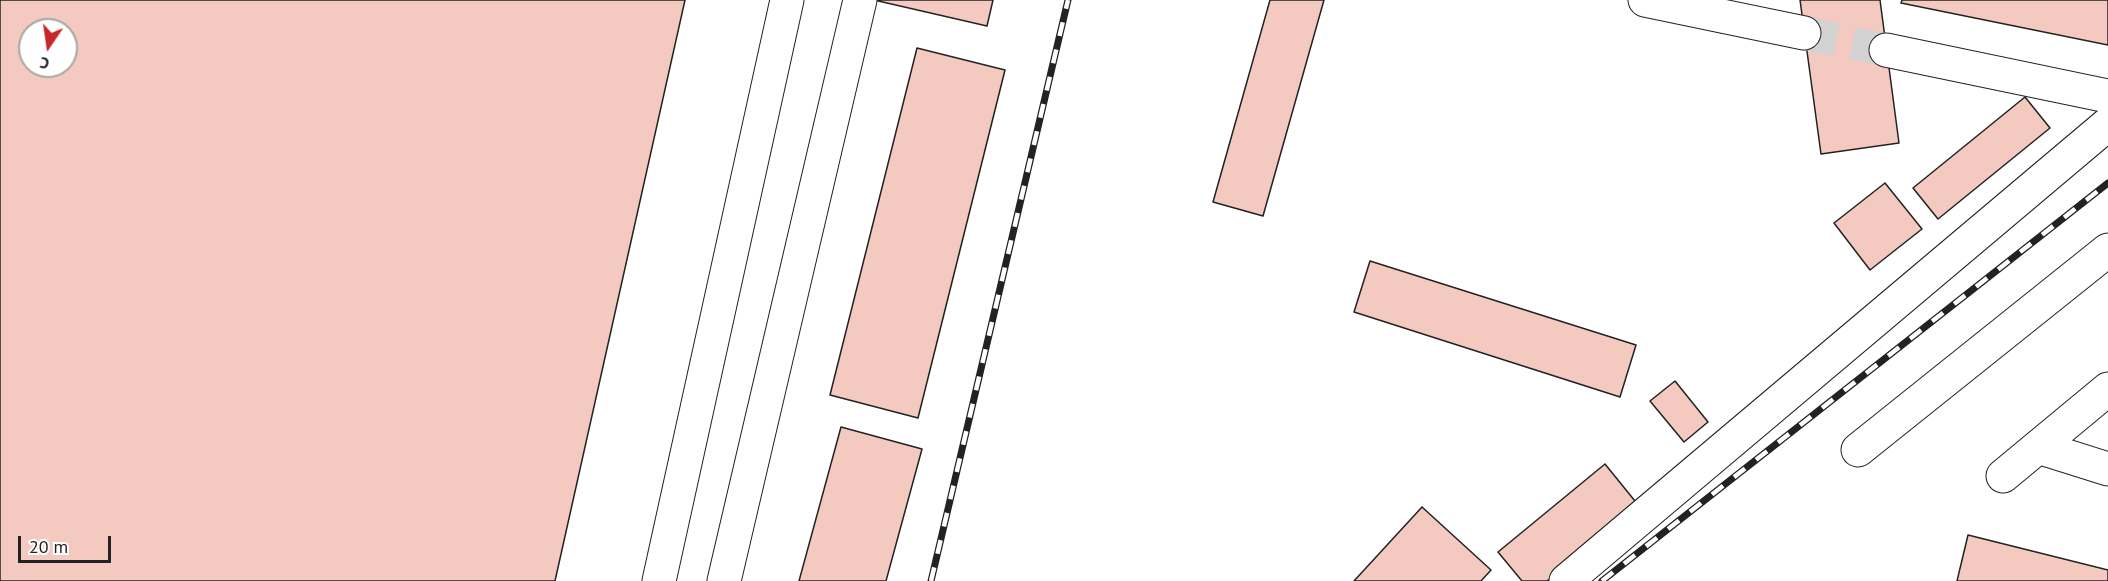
<!DOCTYPE html>
<meta charset="utf-8">
<style>
body{margin:0}
#map{position:relative;width:2108px;height:581px;overflow:hidden;background:#fff;font-family:"PT Sans",sans-serif}
canvas{display:block}
.north{position:absolute;left:18px;top:18px;width:60px;height:60px;box-sizing:border-box;background:#fff;border:2px solid #a7a7a7;border-radius:50%;rotate:193deg;font-size:16px;font-weight:700;line-height:24px;text-align:center;color:#222}
.north::after{content:'';display:block;margin:auto;width:21px;height:27px;background:#c62828;clip-path:polygon(50% 0,100% 100%,50% 72%,0 100%)}
.scale{position:absolute;left:18px;top:536px;width:93px;height:27px;box-sizing:border-box;border:3px solid #222;border-top:0;padding-left:8px;font-size:18px;line-height:21px;white-space:nowrap;color:#222;-webkit-text-stroke:4px #fff;paint-order:stroke}
</style>
<div id="map">
<canvas width="2108" height="581"></canvas>
<div class="north">С</div>
<div class="scale">20 m</div>
</div>
<script>
const ctx = document.querySelector('canvas').getContext('2d');
ctx.lineJoin = 'round';
function fill(path, color) { ctx.fillStyle = color; ctx.fill(path, 'evenodd'); }
const toPath = rows => new Path2D(rows.map(r => 'M' + r).join(''));
function stroke(path, color, width, dash) { ctx.strokeStyle = color; ctx.lineWidth = width; ctx.lineCap = dash ? 'butt' : 'round'; ctx.setLineDash(dash || []); ctx.stroke(path); }
const building = toPath([
 [0,0,685,0,555,581,0,581,0,0],
 [30,30,66,30,66,66,30,66,30,30],
 [874,0,993,0,987,26,874,0],
 [1270,0,1324,0,1263,216,1213,202,1270,0],
 [1800,0,1880,0,1899,143,1821,154,1800,0],
 [1902,0,2108,0,2108,45,1901,3,1902,0],
 [917,48,1005,70,918,418,830,395,917,48],
 [2025,97,2050,128,1938,219,1913,188,2025,97],
 [1885,183,1922,229,1870,270,1834,223,1885,183],
 [1370,261,1636,345,1620,397,1354,312,1370,261],
 [1675,381,1708,422,1684,442,1650,401,1675,381],
 [841,427,922,449,886,581,799,581,841,427],
 [1605,464,1639,506,1547,581,1522,581,1498,552,1605,464],
 [1422,507,1491,570,1481,581,1354,581,1422,507],
 [1968,535,2108,570,2108,581,1957,581,1968,535]
]);
fill(building, '#f3c9c0');
stroke(building, '#222', 1.5);
stroke(toPath([
 [1804,33,1886,50]
]), '#d3d3d3', 33, [33, 16]);
const minor = toPath([
 [1645,0,1804,33],
 [1886,50,2108,96],
 [2038,447,2108,469],
 [1858,450,2108,250],
 [2003,476,2108,389],
 [659,581,787,0],
 [724,581,860,0],
 [1566,581,2108,124]
]);
stroke(minor, '#222', 35);
stroke(minor, '#fff', 33);
const rail = toPath([
 [931,581,1068,0],
 [1602,581,2108,183]
]);
stroke(rail, '#222', 7);
stroke(rail, '#fff', 4.5, [14]);
</script>
